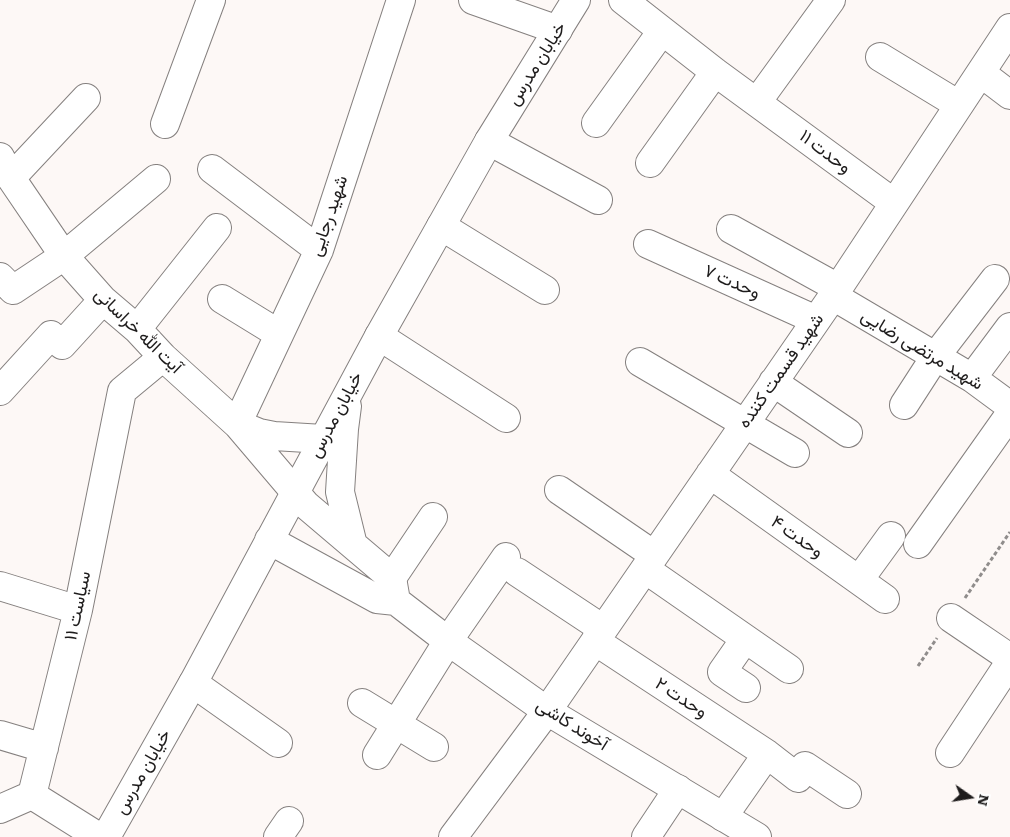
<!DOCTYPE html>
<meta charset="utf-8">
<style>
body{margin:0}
#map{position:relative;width:1010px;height:837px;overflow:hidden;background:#fdf8f6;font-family:Literata,serif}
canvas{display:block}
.north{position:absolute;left:945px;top:772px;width:50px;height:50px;-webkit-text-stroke:4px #fff;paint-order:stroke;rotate:103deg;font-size:14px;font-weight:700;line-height:20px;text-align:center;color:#1e1c1c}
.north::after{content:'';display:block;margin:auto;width:18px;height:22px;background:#1e1c1c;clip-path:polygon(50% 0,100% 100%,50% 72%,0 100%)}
</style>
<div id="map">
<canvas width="1010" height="837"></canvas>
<div class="north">N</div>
</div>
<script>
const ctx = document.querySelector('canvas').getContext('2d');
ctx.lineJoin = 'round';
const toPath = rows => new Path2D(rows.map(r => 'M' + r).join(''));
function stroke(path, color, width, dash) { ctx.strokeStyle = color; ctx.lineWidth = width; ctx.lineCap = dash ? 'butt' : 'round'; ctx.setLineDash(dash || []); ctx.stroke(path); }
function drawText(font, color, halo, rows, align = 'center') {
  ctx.font = font + ' Literata,Vazirmatn,serif'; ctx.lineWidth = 4.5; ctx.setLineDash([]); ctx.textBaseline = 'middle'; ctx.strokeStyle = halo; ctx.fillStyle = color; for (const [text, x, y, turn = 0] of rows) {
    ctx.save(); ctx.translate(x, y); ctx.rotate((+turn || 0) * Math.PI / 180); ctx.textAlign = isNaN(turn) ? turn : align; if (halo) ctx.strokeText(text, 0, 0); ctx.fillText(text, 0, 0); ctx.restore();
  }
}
const minor = toPath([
 [473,0,558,30],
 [623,0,715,72,894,203],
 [880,57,959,105],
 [981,73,1010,95],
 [757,102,831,0],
 [596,123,662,31],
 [165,124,211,0],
 [489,141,598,200],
 [0,157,11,178,64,256,103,300,137,329,163,357,237,424,259,433,274,436,323,439],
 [650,163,715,72],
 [212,169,319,250],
 [11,178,86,98],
 [441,226,545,290],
 [731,229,838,288],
 [648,244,816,320],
 [0,277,13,290,64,256,156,179],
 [833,296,972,378,1010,406],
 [222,299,279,334],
 [137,329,217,228],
 [379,336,506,418],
 [640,362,795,453],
 [972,378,1010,327],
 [773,382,848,433],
 [0,391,51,335,62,345,103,300],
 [904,405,935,357,995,279],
 [237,424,319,250,401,0],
 [238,425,295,492],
 [710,474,885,599],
 [559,490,654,555],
 [918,544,1010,414],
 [645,569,789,669],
 [517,572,603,629],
 [392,578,433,517],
 [859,580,891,536],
 [0,586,78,610],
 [951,618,1010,658],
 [745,639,722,672,746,688],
 [595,641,767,754,798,778,805,766,847,794],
 [193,683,278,743],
 [362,703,434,747],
 [0,735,44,748],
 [950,753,1010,662],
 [377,755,448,641,506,557],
 [32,795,78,610,122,391,163,357],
 [32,795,99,837],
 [0,809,32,795],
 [723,817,767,754],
 [278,837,289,821],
 [453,837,547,711,833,296,1010,28],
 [646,837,678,789]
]);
const major = toPath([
 [347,406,344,429,340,492,353,545],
 [295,492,306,505,392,578,396,601],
 [269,540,377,599,396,601,448,641,547,711,757,837],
 [106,837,193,683,379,336,489,141,576,0]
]);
stroke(minor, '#85807f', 30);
stroke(major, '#85807f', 30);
stroke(toPath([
 [965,598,1010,532],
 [918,666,937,638]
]), '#908d8c', 3, [4, 2.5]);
stroke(minor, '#fff', 28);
stroke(major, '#fff', 28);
drawText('18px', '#1e1c1c', '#fff', [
 ["خیابان مدرس",537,64,-58],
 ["وحدت ۱۱",825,152,37],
 ["شهید رجایی",329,216,-71],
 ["وحدت ۷",732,282,24],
 ["آیت الله خراسانی",138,331,44],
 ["شهید مرتضی رضایی",922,350,31],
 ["شهید قسمت کننده",781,371,-55],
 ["خیابان مدرس",336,415,-62],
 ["وحدت ۴",797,537,35],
 ["سیاست ۱۱",78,606,-78],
 ["وحدت ۲",681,698,33],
 ["آخوند کاشی",572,725,32],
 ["خیابان مدرس",143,772,-60]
]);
</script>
